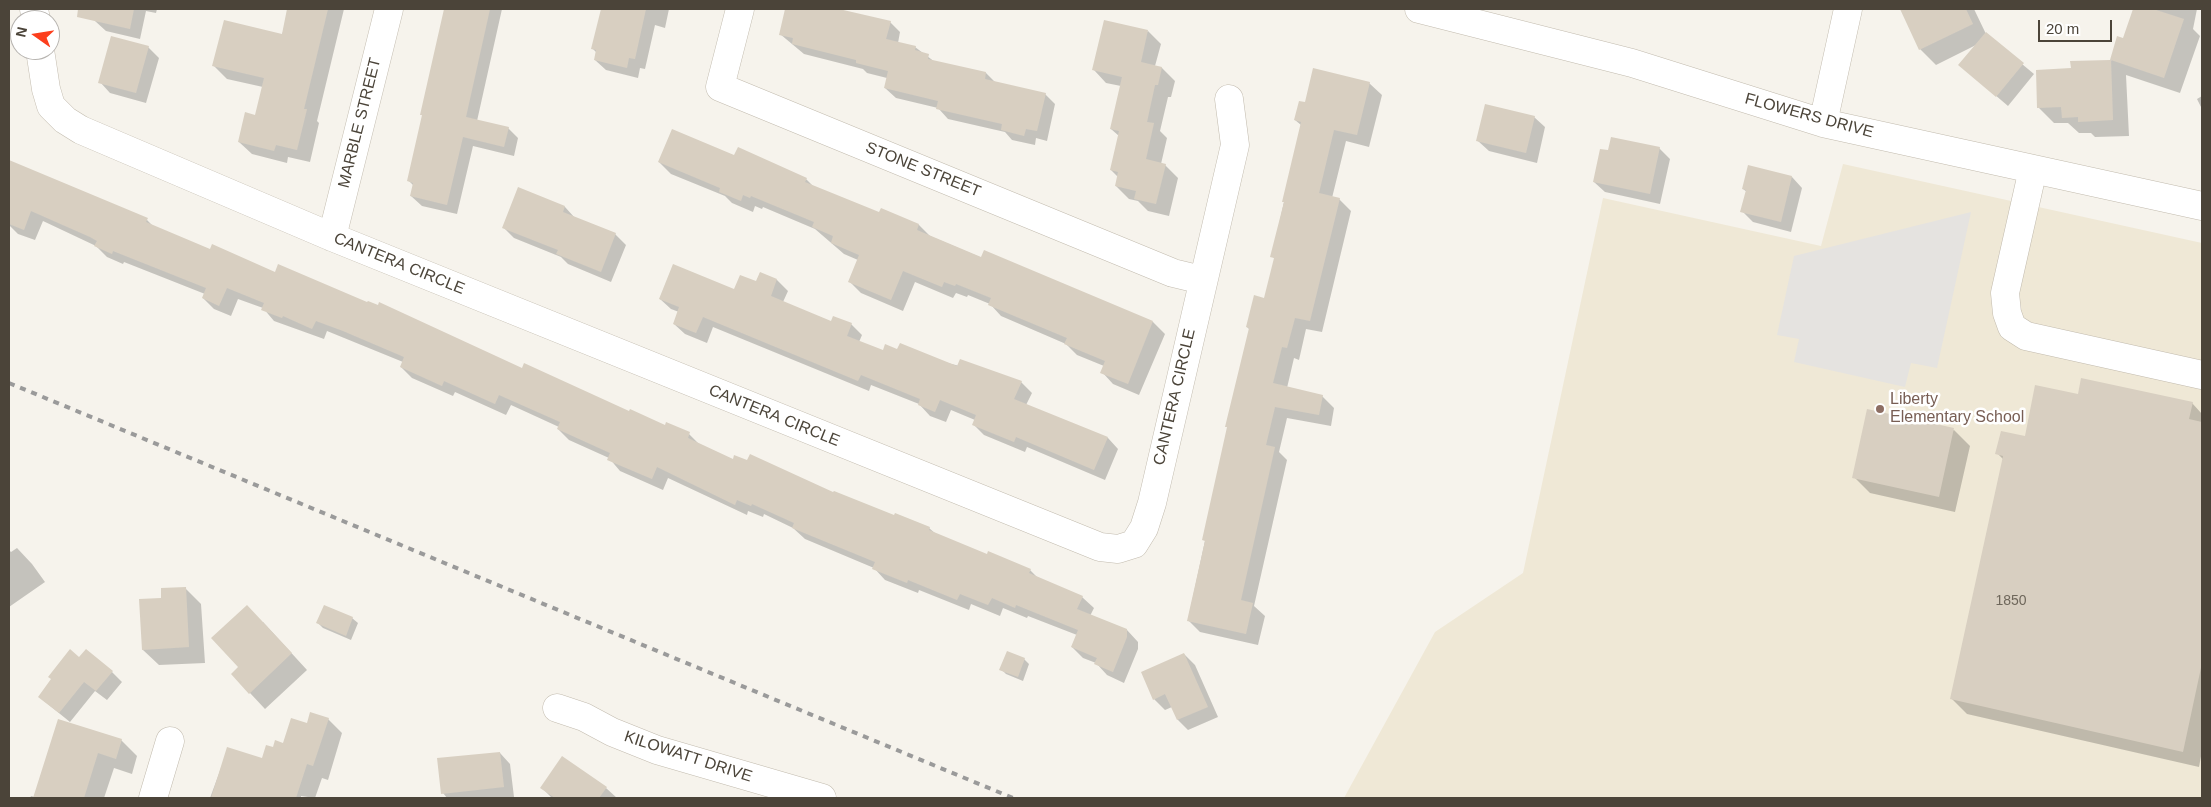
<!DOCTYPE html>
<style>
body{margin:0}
#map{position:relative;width:2211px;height:807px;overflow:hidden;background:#f6f3ec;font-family:Arial,sans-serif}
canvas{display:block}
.frame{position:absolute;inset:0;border:10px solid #4b4439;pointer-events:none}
.north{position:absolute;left:10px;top:10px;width:50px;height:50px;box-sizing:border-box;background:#fff;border:1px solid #b7b4b0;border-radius:50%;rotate:283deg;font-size:14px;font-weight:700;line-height:20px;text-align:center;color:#4b4439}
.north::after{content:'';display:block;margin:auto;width:18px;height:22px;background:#fc3f1d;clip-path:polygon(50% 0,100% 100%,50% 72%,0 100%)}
.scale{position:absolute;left:2038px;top:20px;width:74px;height:22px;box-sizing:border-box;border:2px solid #4b4439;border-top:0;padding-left:6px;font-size:15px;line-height:18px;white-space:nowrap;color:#4b4439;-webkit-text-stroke:4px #fff;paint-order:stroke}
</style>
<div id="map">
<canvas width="2211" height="807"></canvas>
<div class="frame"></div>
<div class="north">N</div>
<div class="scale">20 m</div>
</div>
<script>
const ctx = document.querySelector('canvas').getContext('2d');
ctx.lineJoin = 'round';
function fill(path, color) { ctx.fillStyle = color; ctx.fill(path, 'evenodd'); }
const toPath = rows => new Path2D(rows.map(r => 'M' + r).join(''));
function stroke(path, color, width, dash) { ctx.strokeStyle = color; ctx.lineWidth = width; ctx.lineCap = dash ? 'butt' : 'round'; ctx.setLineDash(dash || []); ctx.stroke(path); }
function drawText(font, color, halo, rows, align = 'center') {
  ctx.font = font + ' Arial,sans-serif'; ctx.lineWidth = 5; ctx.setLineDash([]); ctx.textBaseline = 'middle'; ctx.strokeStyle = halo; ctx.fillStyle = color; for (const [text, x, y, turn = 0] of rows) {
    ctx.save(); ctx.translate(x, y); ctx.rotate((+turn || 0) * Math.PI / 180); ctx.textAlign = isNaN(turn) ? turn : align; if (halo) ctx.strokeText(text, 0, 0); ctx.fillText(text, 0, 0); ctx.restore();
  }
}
fill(toPath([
 [1843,164,2202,243,2202,798,1344,798,1435,632,1523,573,1603,198,1821,246]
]), '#efe8d6');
fill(toPath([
 [1971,212,1937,368,1911,363,1905,387,1794,362,1799,339,1777,335,1794,256]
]), '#e5e3e0');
fill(toPath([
 [98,9,157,9,156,13,146,11,140,39,106,31,95,21],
 [289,9,344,9,317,121,319,123,310,162,288,157,287,163,252,154,239,142,256,117,263,87,227,79,214,66,282,35],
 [447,9,502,9,477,121,508,128,518,138,514,156,473,146,457,214,422,206,411,196,414,186,409,181,423,117,421,114],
 [614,9,669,9,665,28,655,25,645,69,640,68,638,78,606,70,595,60,597,53,592,48,611,19],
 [786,9,836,9,890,22,900,32,898,43,915,47,935,62,986,73,995,82,1045,94,1055,104,1047,141,1036,138,1035,145,1012,140,1005,132,948,119,938,108,896,98,885,88,887,78,867,73,863,69,804,54,780,34],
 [1901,9,1974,9,1986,34,2034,74,2008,106,1960,65,1976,45,1936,65,1920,49],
 [2135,9,2197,9,2193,29,2200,36,2180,93,2126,75,2129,136,2095,137,2091,133,2079,133,2068,123,2054,123,2038,107,2072,70,2071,63,2111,61,2118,38,2124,40],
 [1148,31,1161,44,1155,66,1162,68,1175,81,1171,97,1168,97,1160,131,1167,138,1161,164,1165,165,1178,178,1169,216,1148,211,1138,201,1129,199,1116,186,1118,177,1111,170,1119,136,1111,129,1121,86,1106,83,1094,70],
 [148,47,159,58,146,103,110,93,100,82],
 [1369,83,1382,95,1369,147,1346,141,1332,198,1339,199,1351,211,1322,332,1306,329,1299,360,1294,358,1287,388,1322,396,1334,408,1331,426,1287,418,1279,452,1287,460,1254,606,1265,616,1258,645,1200,632,1188,620,1250,330,1247,327,1265,299,1275,259,1272,256,1301,125,1295,120,1306,104],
 [2202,96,2202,109,2197,99],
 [1534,117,1545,127,1537,163,1489,151,1478,141],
 [1659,148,1670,159,1660,204,1605,192,1594,182],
 [735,157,806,179,814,187,879,214,881,209,919,225,930,236,982,258,985,252,1153,322,1165,334,1139,395,1113,384,1102,372,1104,366,1077,355,1066,344,1001,316,990,304,968,295,967,297,956,293,953,298,915,282,903,311,861,293,849,281,858,260,844,254,815,229,763,207,762,209,755,206,753,212,732,203,725,196,671,174,659,162],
 [13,163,147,220,154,227,211,250,630,413,689,434,700,445,733,460,929,528,936,534,987,556,1030,570,1039,579,1082,597,1094,608,1090,616,1127,630,1138,642,1138,649,1124,683,1107,675,1096,663,1083,658,1072,647,1077,635,1028,616,1027,618,1003,608,1000,616,971,604,969,610,919,590,918,593,885,580,874,568,805,539,793,528,764,514,763,517,748,511,747,515,668,478,663,490,620,471,609,458,569,440,558,429,559,427,511,405,506,415,455,392,453,396,412,378,401,367,403,362,327,331,324,339,274,321,263,308,238,299,231,316,214,309,203,298,205,294,124,262,123,264,107,257,96,246,43,221,35,240,18,234,9,225,11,210,9,208,9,175],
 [1792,177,1802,188,1791,232,1753,222,1742,211,1747,192,1743,189],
 [519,189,565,207,575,218,615,234,626,245,611,282,568,264,561,257,514,238,503,227],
 [760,273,777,280,788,291,783,302,832,322,851,324,862,335,859,342,884,352,898,350,1021,382,1032,393,1026,405,1108,438,1118,449,1105,480,1027,447,1025,452,984,435,973,424,975,420,951,410,946,422,930,416,919,404,871,385,869,391,713,327,707,343,685,334,674,324,679,312,671,309,660,299,735,291,756,283],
 [2079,396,2192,403,2202,414,2202,751,2199,767,1967,714,1951,698,2004,460,1997,453,2026,437],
 [1954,430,1970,446,1955,512,1870,493,1854,477],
 [17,548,32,564,45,582,9,607,9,550,11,552],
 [185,588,201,604,205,663,159,665,143,650,163,599],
 [352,618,358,623,351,640,323,628,318,623],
 [263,622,307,670,265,709,250,693,240,667],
 [1184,654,1195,665,1218,717,1188,730,1178,720,1172,707,1165,710,1154,699],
 [79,659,112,672,122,682,107,700,95,691,70,722,39,697],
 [1024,659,1029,664,1023,681,1006,674,1001,669],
 [328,719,342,733,328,780,322,778,315,798,301,796,301,798,210,798,228,749,262,760,307,724],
 [59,721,121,740,137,756,132,774,114,768,104,798,30,798,31,796,35,797],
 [500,753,510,764,514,797,447,798,443,793],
 [542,788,606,788,617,798,552,798]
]), '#0003');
fill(toPath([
 [78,9,134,9,130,29,77,17],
 [287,9,328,9,304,109,307,109,297,150,276,145,274,151,238,142,245,112,255,115,264,78,212,66,224,20,282,34],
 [444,9,490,9,466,117,509,127,504,147,463,137,447,205,410,196,413,183,407,181,422,115,420,115],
 [601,9,646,9,635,59,629,58,627,68,594,60,596,50,591,49],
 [785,9,839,9,891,21,886,39,916,46,915,50,929,54,928,59,986,72,985,79,1046,93,1037,131,1026,129,1024,136,1001,130,1002,124,936,109,938,101,884,88,888,71,856,63,856,60,792,44,793,38,779,35],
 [1900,9,1966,9,1973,24,1919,50],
 [2133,9,2153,9,2184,19,2164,78,2111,60,2113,120,2078,122,2078,117,2062,118,2061,107,2037,108,2036,70,2071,68,2070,61,2110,60,2117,36,2123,38],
 [1104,20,1148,30,1141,62,1162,67,1158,85,1155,85,1147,122,1154,123,1146,159,1166,164,1156,204,1134,199,1136,191,1115,186,1118,172,1110,170,1119,131,1110,129,1122,77,1092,70],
 [1986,32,2024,63,1996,97,1958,65],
 [111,36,149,46,136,93,98,83],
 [1313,68,1370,82,1357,135,1334,130,1319,193,1340,198,1310,321,1295,318,1287,348,1282,347,1273,383,1323,395,1319,415,1275,407,1266,445,1275,447,1241,600,1253,603,1246,634,1187,621,1205,541,1202,540,1227,427,1225,427,1249,328,1246,327,1254,295,1264,298,1274,258,1270,257,1284,202,1282,202,1301,122,1294,120,1299,101,1305,102],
 [1485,104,1535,116,1526,153,1476,141],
 [672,129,734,155,738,147,807,178,805,182,879,212,881,208,919,224,917,230,981,257,984,250,1153,321,1128,384,1100,373,1105,361,1064,344,1067,338,988,305,991,298,956,284,955,286,944,282,942,287,903,271,891,300,848,282,859,255,831,243,833,236,812,227,814,222,751,196,750,198,743,195,741,201,719,192,720,188,658,162],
 [1611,137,1660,147,1650,194,1593,182,1600,149,1608,150],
 [9,160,148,218,146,222,210,249,212,244,275,272,278,264,367,302,368,301,378,305,379,302,522,368,524,363,629,411,630,409,665,425,666,422,690,432,688,438,733,459,734,455,747,460,750,454,833,492,834,491,894,515,895,513,930,527,929,530,987,554,988,551,1031,569,1029,573,1083,596,1077,609,1127,629,1127,637,1113,672,1094,664,1097,658,1071,647,1078,630,1016,605,1015,608,992,598,988,605,960,594,957,600,908,580,907,583,872,569,875,562,792,528,794,523,752,504,751,506,737,500,735,505,657,467,652,479,607,460,610,453,557,429,560,422,499,395,495,404,444,381,442,386,400,367,404,357,343,331,316,321,312,329,283,316,282,318,261,310,264,303,227,288,219,306,202,298,206,288,113,251,112,254,94,246,97,241,90,237,31,211,24,230,9,224],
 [1748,165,1792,176,1781,222,1740,212,1746,190,1742,189],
 [518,187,565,206,563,212,616,233,601,272,556,254,558,250,502,228],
 [673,264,734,289,740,275,756,281,760,272,777,279,771,296,831,321,833,316,852,323,847,336,883,350,885,344,897,349,900,343,957,366,960,359,1022,381,1014,399,1108,437,1094,470,1016,437,1014,442,972,425,976,415,940,400,935,412,918,405,920,399,861,375,858,381,703,317,696,333,673,324,679,307,659,299],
 [2081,378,2193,402,2189,419,2202,422,2202,663,2183,752,1950,699,2003,456,1995,454,2001,431,2025,436,2035,385,2078,394],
 [1867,409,1954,428,1939,497,1852,478],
 [186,587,189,647,142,650,139,599,161,598,161,588],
 [247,605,292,653,249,694,231,674,238,667,211,638],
 [324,605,353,617,346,636,316,623],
 [70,649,79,657,86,649,113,671,96,691,84,682,59,713,38,697,51,679,48,677],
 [1007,651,1025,658,1018,677,999,670],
 [1184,653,1208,707,1177,720,1165,694,1153,700,1141,672],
 [310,712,329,718,313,766,307,764,296,798,211,798,227,747,262,758,266,745,273,747,275,740,283,743,291,718,307,723],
 [58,719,122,739,116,759,98,753,84,798,33,798],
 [500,752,504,787,441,794,437,758],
 [562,756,607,787,599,798,555,798,540,788]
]), '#d8cfc1');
const minor = toPath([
 [34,9,36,20],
 [740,9,720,87,1173,273,1202,280],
 [1419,9,1632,63,1823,123,2202,206],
 [40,50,46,89,51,106,65,120,81,130,332,237,1100,547,1118,549,1134,544,1144,528,1152,503,1235,145,1229,99],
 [1823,123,1848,9],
 [2033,169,2005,293,2007,313,2012,327,2026,336,2202,375],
 [332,237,389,9],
 [557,708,584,717,612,732,657,750,822,798],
 [153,798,170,741]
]);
stroke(minor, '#c2bbae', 29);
stroke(minor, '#fff', 28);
stroke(toPath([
 [9,383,1013,798]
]), '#9a9a9a', 4, [6, 6]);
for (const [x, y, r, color] of [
 [1880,409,5,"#8d6e63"]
]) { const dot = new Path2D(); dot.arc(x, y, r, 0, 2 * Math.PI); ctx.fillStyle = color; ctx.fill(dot); stroke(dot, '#fff', 2); }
drawText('14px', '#6e675b', null, [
 ["1850",2011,601]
]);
drawText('16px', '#4b4439', '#fff', [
 ["FLOWERS DRIVE",1809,116,15],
 ["MARBLE STREET",360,123,-76],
 ["STONE STREET",923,170,22],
 ["CANTERA CIRCLE",399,264,22],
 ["CANTERA CIRCLE",1175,397,-77],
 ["CANTERA CIRCLE",774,416,22],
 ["KILOWATT DRIVE",688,757,18]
]);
drawText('16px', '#785e54', '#fff', [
 ["Liberty",1890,400],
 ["Elementary School",1890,418]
], 'left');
</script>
